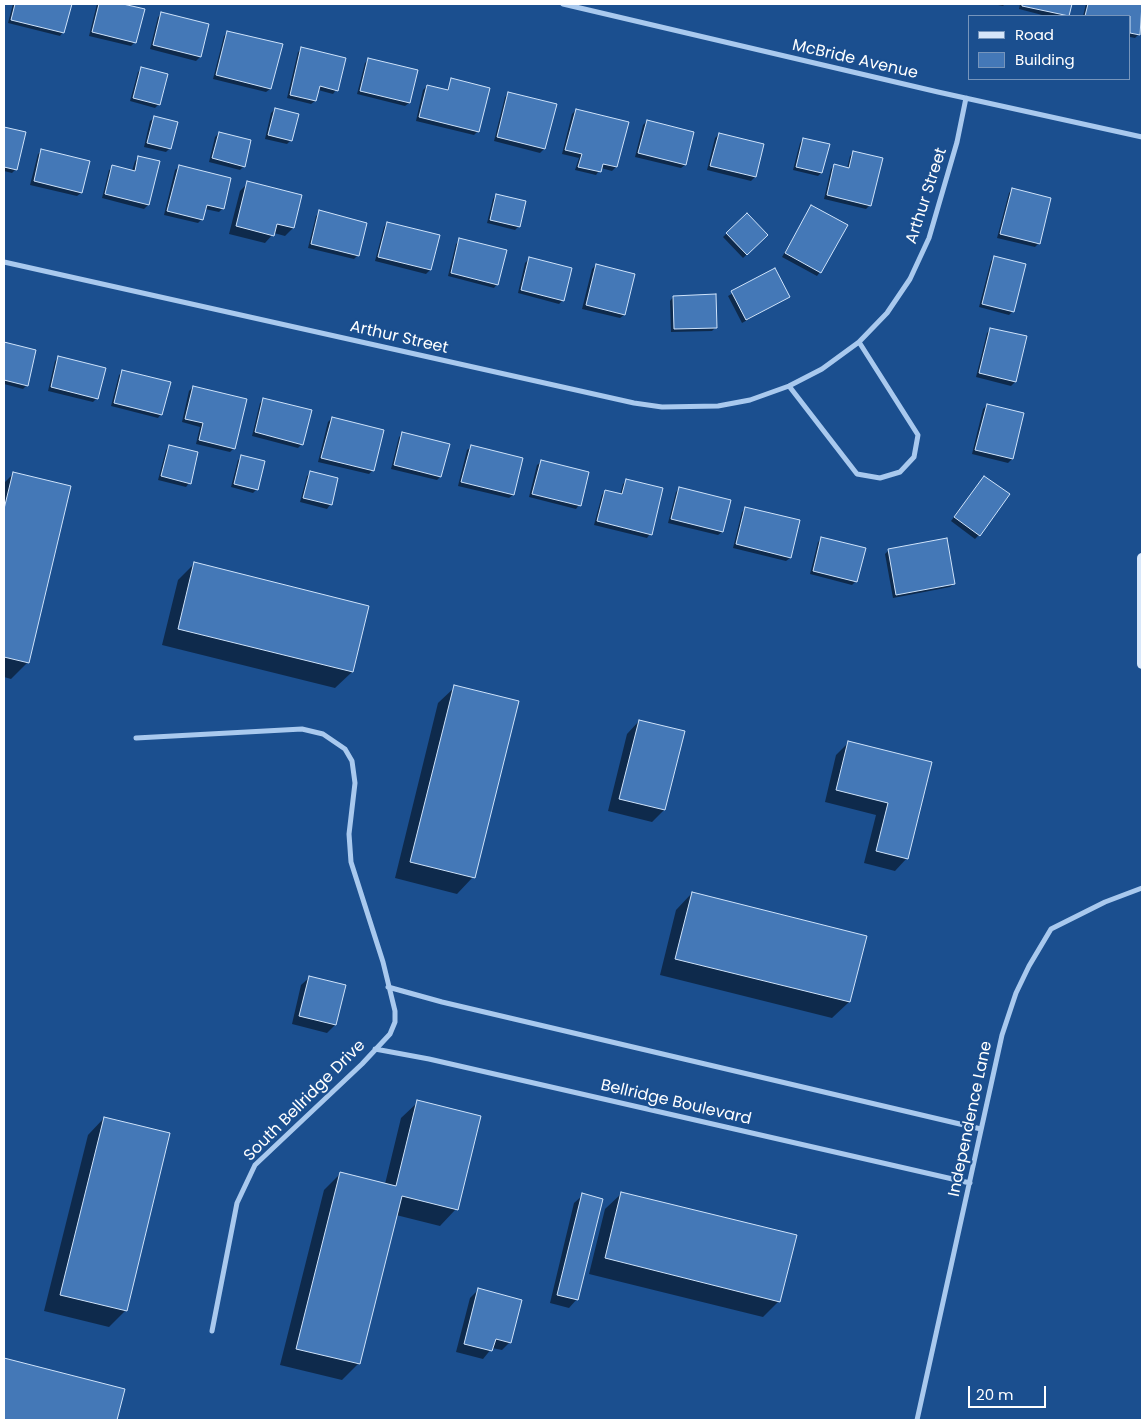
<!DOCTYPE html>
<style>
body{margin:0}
#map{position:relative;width:1146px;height:1424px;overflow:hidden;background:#1b4f8f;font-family:Poppins,sans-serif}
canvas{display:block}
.frame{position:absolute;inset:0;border:5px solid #fff;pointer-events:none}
.legend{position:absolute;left:968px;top:15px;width:162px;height:65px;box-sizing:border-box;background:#1b4f8f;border:1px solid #7695bc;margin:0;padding:6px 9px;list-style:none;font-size:15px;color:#fff}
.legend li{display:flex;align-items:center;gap:10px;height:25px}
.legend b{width:25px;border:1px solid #7695bc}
.scale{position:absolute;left:968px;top:1386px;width:78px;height:22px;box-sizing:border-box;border:2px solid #fff;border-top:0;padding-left:6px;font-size:15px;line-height:18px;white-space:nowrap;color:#fff;-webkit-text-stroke:4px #1b4f8f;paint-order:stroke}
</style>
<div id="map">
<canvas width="1146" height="1424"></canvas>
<div class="frame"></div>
<ul class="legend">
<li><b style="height:6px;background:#d6e6fa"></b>Road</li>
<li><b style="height:14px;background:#4478b7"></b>Building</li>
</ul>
<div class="scale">20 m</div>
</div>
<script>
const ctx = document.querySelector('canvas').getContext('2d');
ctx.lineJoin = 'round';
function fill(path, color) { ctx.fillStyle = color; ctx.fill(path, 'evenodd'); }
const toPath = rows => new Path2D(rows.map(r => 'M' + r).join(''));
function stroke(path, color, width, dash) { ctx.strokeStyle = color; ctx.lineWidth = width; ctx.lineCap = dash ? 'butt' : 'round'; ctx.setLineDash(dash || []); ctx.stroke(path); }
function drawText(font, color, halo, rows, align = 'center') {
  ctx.font = font + ' Poppins,sans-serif'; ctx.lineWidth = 4.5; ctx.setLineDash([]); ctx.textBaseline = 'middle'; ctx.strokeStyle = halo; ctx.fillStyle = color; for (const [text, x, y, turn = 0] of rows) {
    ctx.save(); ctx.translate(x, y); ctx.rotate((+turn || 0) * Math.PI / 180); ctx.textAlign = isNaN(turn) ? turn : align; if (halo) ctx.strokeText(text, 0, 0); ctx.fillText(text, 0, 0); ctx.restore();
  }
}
fill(toPath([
 [13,4,71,4,63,32,60,36,8,23],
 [97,4,118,4,143,10,135,42,131,46,89,36],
 [993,4,1005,4,1003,6],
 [1020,4,1071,4,1068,16,1046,16,1019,9],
 [1086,4,1142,4,1142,19,1139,34,1135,38,1130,37,1130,16,1083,16],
 [161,14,208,25,200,57,196,61,150,49,158,17],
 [228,32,270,89,266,92,213,79,224,36],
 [302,49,336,90,333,94,318,90,315,101,311,104,287,98,298,52],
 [369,59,409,103,405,106,357,94,365,63],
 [141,69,159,104,155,108,130,101,138,72],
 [452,80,478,131,474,135,416,121,423,90,427,86,446,91],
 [509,93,555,105,544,149,540,153,494,141,505,97],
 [275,109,291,140,287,144,265,139,271,113],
 [576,110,616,167,612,171,601,168,596,175,575,170,579,158,562,154,572,114],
 [154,118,170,148,166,152,144,147,150,121],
 [647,121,693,133,685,165,681,168,635,157,643,125],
 [4,128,25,133,16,169,12,173,4,171],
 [219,133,244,166,240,170,209,162,215,137],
 [719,134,762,145,755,177,751,181,707,170,715,138],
 [803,139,821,173,818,176,793,170,800,143],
 [42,151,81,193,77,196,30,185,38,154],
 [854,152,870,205,866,209,824,199,831,169,835,165,847,169,850,156],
 [139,157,159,162,148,205,144,209,102,198,109,170,113,167,132,171,135,161],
 [179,167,223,208,219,212,205,209,202,219,198,223,164,215,175,170],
 [248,183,293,228,285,236,274,233,265,243,229,234,240,191],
 [1012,189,1039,243,1035,247,997,238,1009,193],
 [496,195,519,226,515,230,487,223,493,199],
 [811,207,820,272,817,276,782,257],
 [320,212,358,255,354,259,308,248,316,216],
 [747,214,767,235,743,258,723,237],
 [387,223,438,236,430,270,426,274,375,261,384,227],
 [460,240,497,284,494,288,448,276,456,244],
 [995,257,1013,311,1009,315,979,307,991,261],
 [529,259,563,300,559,304,518,293,525,263],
 [596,265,624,315,620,318,582,309,592,269],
 [774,269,788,297,742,323,728,296],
 [673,297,716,327,712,331,671,332,670,301],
 [991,329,1026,337,1015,382,1011,386,976,377,987,333],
 [4,344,35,351,27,385,23,389,4,384],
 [59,357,97,398,93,402,48,391,55,361],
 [123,371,161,414,158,418,111,406,119,375],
 [193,387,233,449,230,452,196,444,200,427,182,422,189,391],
 [264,400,302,444,298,448,252,436,260,403],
 [987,405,1023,414,1012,459,1008,463,972,454,983,409],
 [332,418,373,470,369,474,318,462,328,422],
 [403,433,440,477,437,480,391,469,399,437],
 [170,446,189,483,186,487,158,480,166,450],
 [471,447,513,495,509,498,458,486,467,450],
 [242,457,257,489,253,493,231,487,238,460],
 [541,462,579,505,576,509,529,497,537,465],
 [311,472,337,479,330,505,327,509,300,502,307,476],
 [13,474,28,662,11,679,4,677,4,483],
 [627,480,650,534,647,538,594,525,602,495,605,491,620,495,623,484],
 [981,481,979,535,975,539,951,521],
 [680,488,722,532,718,535,668,523,676,492],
 [746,508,790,558,786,561,733,548,742,512],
 [821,539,856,581,852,585,810,574,818,542],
 [888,551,954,584,950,587,893,598,885,554],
 [195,563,352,672,335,688,162,645,178,580],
 [455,687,473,877,457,894,395,878,438,703],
 [639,721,664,810,652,822,608,811,627,734],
 [849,742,931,762,907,858,895,871,864,863,876,815,825,802,836,755],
 [692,893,849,1002,832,1018,660,975,676,910],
 [310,977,335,1025,327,1033,292,1024,301,985],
 [418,1102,456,1209,440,1226,396,1215,359,1363,342,1380,280,1365,324,1190,340,1174,385,1184,401,1118],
 [104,1118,126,1310,109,1327,44,1311,88,1135],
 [622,1193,779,1301,763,1317,589,1274,605,1209],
 [583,1195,577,1299,569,1308,550,1303,574,1203],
 [478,1290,510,1342,502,1350,492,1348,483,1359,456,1352,470,1298],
 [4,1360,123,1390,115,1420,4,1420]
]), '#0007');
const building = toPath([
 [15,4,72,4,64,33,11,20,15,4],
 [99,4,123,4,145,9,136,43,92,32,99,4],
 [1022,4,1072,4,1069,16,1022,6,1022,4],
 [1088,4,1142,4,1140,35,1130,33,1130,16,1085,16,1088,4],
 [161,12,209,24,201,57,153,45,161,12],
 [227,31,283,44,271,89,216,75,227,31],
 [301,47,346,58,338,91,320,86,316,101,290,95,301,47],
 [368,58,418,70,410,103,360,91,368,58],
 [141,67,168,74,160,105,133,98,141,67],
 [451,78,490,88,479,132,419,117,427,85,448,90,451,78],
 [508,92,557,104,545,149,497,137,508,92],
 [275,108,299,114,292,141,268,135,275,108],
 [576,109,629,122,617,167,603,164,601,172,578,167,582,154,565,150,576,109],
 [154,116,178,122,171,149,147,143,154,116],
 [647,120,694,132,686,165,638,153,647,120],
 [4,127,26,132,17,170,4,167,4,127],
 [219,132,251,140,245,167,212,158,219,132],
 [719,133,764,144,756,177,710,166,719,133],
 [803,138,830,144,822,173,796,167,803,138],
 [41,149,90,161,82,193,34,181,41,149],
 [853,151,883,158,871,206,827,195,834,164,849,168,853,151],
 [138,156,160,161,149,205,105,194,112,165,135,171,138,156],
 [179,165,231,178,224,209,207,205,203,220,167,211,179,165],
 [247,181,302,195,294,228,277,224,274,236,236,226,247,181],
 [1012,188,1051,198,1040,244,1000,234,1012,188],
 [496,194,526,201,520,227,490,220,496,194],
 [811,205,848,225,821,273,785,253,811,205],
 [319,210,367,223,359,256,311,244,319,210],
 [747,213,768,235,747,255,726,233,747,213],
 [387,222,440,235,431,270,378,257,387,222],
 [459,238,507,250,498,285,451,273,459,238],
 [994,256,1026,264,1014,312,982,304,994,256],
 [529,257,572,268,564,301,521,290,529,257],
 [596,264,635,274,625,315,586,305,596,264],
 [775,268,790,297,746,320,731,291,775,268],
 [716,294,717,328,674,329,673,296,716,294],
 [990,328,1027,336,1016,382,979,373,990,328],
 [4,342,36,350,28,386,4,380,4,342],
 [58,356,106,368,98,399,51,387,58,356],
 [122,370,171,382,162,415,114,403,122,370],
 [193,386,247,399,235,449,199,440,203,423,185,419,193,386],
 [263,398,312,410,303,445,255,432,263,398],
 [987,404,1024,413,1013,459,975,450,987,404],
 [332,417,384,430,374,471,321,458,332,417],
 [402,432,450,444,441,477,394,465,402,432],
 [169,445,198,452,191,484,161,476,169,445],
 [471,445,523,458,514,495,461,482,471,445],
 [241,455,265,461,258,490,234,484,241,455],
 [541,460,589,472,581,506,532,494,541,460],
 [310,471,338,478,332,505,303,498,310,471],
 [13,472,71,486,29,663,4,657,4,509,13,472],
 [984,476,1010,494,980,536,954,517,984,476],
 [626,479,663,488,652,535,597,521,605,490,622,494,626,479],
 [679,487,731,500,723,532,671,519,679,487],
 [745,507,800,520,791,558,736,544,745,507],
 [821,537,866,548,857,582,813,571,821,537],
 [947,538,955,584,896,595,888,549,947,538],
 [194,562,369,606,353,672,178,629,194,562],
 [454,685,519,701,475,878,410,862,454,685],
 [639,720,685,731,665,810,619,799,639,720],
 [848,741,932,762,908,859,876,851,888,803,836,790,848,741],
 [692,892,867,936,850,1002,675,959,692,892],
 [309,976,346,985,336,1025,299,1016,309,976],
 [417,1100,481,1116,458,1210,402,1196,360,1364,296,1349,340,1172,396,1186,417,1100],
 [104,1117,170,1133,127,1311,60,1295,104,1117],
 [621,1192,797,1235,780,1302,605,1258,621,1192],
 [582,1193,603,1199,578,1300,557,1295,582,1193],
 [478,1288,522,1300,511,1343,496,1339,492,1351,464,1344,478,1288],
 [4,1358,125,1389,117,1420,4,1420,4,1358]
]);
fill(building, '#4478b7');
stroke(building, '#cfe3fa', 1);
stroke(toPath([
 [563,4,938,92,1142,137],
 [4,262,634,403,662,407,718,406,750,400,789,386,822,369,859,342,887,313,910,279,929,238,957,142,966,98],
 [789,386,857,474,880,478,900,472,914,457,918,435,859,342],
 [136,738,302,729,323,734,345,749,352,761,355,783,349,834,351,862,383,962,395,1011,395,1022,390,1034,362,1064,255,1165,237,1203,212,1331],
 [388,987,442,1002,981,1129],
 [375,1049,429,1059,970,1183],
 [917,1420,1002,1035,1016,993,1029,966,1051,929,1105,902,1142,888]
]), '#a9c9ee', 5);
stroke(toPath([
 [1142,558,1142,664]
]), '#d6e6fa', 10);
drawText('16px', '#fff', '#1b4f8f', [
 ["McBride Avenue",855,60,13],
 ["Arthur Street",927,196,-72],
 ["Arthur Street",399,338,13],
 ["South Bellridge Drive",305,1101,-45],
 ["Bellridge Boulevard",676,1103,13],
 ["Independence Lane",971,1119,-78]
]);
</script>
